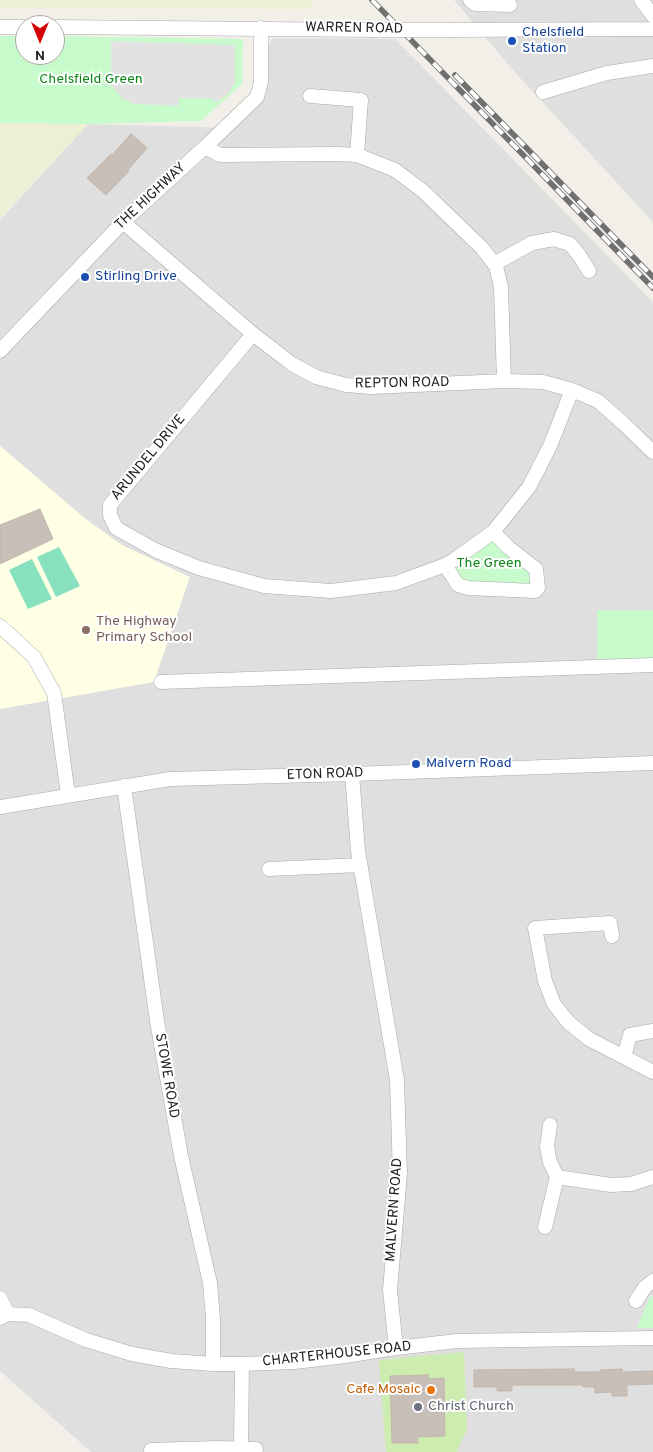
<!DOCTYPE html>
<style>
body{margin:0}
#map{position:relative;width:653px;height:1452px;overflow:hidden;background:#f2efe9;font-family:Overpass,sans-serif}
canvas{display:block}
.north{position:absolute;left:15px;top:15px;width:50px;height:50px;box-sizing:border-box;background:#fff;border:1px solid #a7a7a7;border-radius:50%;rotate:180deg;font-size:14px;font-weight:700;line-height:20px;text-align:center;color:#222}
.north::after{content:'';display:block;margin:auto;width:18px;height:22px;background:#d40001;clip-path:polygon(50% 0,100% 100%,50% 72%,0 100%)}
</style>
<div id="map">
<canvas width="653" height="1452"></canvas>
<div class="north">N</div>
</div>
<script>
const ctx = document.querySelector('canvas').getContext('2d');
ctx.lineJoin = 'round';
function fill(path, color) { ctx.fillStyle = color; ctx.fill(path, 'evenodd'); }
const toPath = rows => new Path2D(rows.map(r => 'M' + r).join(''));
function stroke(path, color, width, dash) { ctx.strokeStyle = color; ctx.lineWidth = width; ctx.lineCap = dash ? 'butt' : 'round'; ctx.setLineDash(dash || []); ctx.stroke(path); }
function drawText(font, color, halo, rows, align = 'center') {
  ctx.font = font + ' Overpass,sans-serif'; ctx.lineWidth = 4; ctx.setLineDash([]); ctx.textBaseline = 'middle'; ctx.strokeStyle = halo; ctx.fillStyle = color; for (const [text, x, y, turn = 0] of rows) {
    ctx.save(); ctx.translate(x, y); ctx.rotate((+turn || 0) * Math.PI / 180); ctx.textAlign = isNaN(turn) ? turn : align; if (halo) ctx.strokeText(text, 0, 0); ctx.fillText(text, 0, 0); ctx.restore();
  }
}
fill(toPath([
 [454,0,653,0,653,222,512,69],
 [273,38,395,39,653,302,653,1452,91,1452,0,1371,0,220,88,124,232,128,261,101,266,50]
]), '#e0dfdf');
fill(toPath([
 [0,446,87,520,122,545,190,577,154,682,0,709]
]), '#ffffe5');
fill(toPath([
 [0,0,312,0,311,9,0,8],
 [0,123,88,124,0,218]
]), '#eef0d5');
fill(toPath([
 [464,1352,467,1429,457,1452,386,1452,379,1360]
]), '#cdecaf');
fill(toPath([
 [0,36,25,36,25,55,55,55,55,36,243,39,242,84,201,121,88,124,0,123],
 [489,540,497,543,529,572,532,584,530,586,463,583,452,564],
 [597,610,653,610,653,659,597,660],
 [653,1295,653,1328,637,1328,649,1298]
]), '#c7fbcb');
fill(toPath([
 [59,547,80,586,56,597,37,557],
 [32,559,52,599,28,609,9,570]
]), '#87e1be');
fill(toPath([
 [111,41,235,45,235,82,229,93,217,102,210,98,179,98,178,106,134,104,122,98,111,85]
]), '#e2e2e2');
const building = toPath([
 [131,134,147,148,128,170,129,171,106,195,87,178,111,154,112,155,131,134],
 [40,509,53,539,0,564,0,525,40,509],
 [574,1369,574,1372,600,1372,600,1370,622,1369,622,1372,653,1371,653,1384,627,1385,627,1396,612,1396,612,1392,595,1393,595,1387,583,1387,583,1385,513,1385,512,1386,512,1391,497,1391,497,1387,474,1387,474,1370,574,1369],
 [428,1375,428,1379,444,1378,445,1436,417,1437,418,1443,392,1443,390,1376,428,1375]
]);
fill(building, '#c7bfb8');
stroke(building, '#c4b6ab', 1);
const minor = toPath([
 [470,0,475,4,510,5],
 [641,0,653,16],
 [0,27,25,27],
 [55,27,371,30],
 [450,30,653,29],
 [543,92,607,73,653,66],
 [310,96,361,100,357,155],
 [205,147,220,155,338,154,357,155,395,170,423,191,482,248,496,266,501,287,504,381],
 [123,222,253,334,292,364,316,377,346,385,371,387,504,381,543,382,572,390,598,401,624,424,653,452],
 [494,264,532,243,554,239,570,244,579,255,589,271],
 [253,334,110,505,110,515,116,528,157,551,199,568,264,586,331,591,396,583,445,565,454,560,493,532,529,487,550,446,572,390],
 [0,351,123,222,205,147,257,97,261,82,261,28],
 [445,565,458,585,468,588,535,591,538,588,536,569,509,548,493,532],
 [0,626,34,657,54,693,68,795],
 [161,682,653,665],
 [352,774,358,851,397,1080,400,1174,390,1290,396,1348],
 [124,786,157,1021,181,1156,210,1283,213,1319,213,1364],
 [0,807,170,779,352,774,653,763],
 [269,869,360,865],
 [612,936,610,923,535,928,545,981,554,1004,568,1022,589,1039,653,1072],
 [624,1057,630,1035,653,1031],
 [550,1125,547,1147,550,1162,557,1177],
 [545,1227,557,1177,611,1185,631,1184,653,1177],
 [0,1298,8,1314],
 [636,1301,645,1287,653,1281],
 [0,1318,8,1314,29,1315,86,1340,132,1354,171,1361,213,1364,242,1364,294,1362,338,1357,396,1348,457,1341,653,1338],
 [241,1448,242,1364],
 [151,1450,217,1448,256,1449]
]);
stroke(minor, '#a9a9a9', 15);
stroke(minor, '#fff', 14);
const rail = toPath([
 [372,0,653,288],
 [455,75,653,277]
]);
stroke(rail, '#707070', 5.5);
stroke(rail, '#fff', 4, [11]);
const minorBridge = toPath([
 [371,30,450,30]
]);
stroke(minorBridge, '#a9a9a9', 15, []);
stroke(minorBridge, '#fff', 14);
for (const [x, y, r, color] of [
 [512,41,5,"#1a4fb4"],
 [85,277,5,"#1a4fb4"],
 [86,630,5,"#8d6e63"],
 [416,764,5,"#1a4fb4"],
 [431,1390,5,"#e8710a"],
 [418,1407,5,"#6b7280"]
]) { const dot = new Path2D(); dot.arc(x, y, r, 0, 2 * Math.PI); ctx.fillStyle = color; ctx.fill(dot); stroke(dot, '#fff', 2); }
drawText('14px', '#222', '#fff', [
 ["WARREN ROAD",354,29,1],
 ["THE HIGHWAY",151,197,-43],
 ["REPTON ROAD",402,384,-1],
 ["ARUNDEL DRIVE",149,458,-50],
 ["ETON ROAD",325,775,-2],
 ["STOWE ROAD",166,1076,80],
 ["MALVERN ROAD",395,1210,-86],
 ["CHARTERHOUSE ROAD",337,1355,-6]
]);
drawText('14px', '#164399', '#fff', [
 ["Chelsfield",522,33],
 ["Station",522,49],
 ["Stirling Drive",95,277],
 ["Malvern Road",426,764]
], 'left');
drawText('14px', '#0b8514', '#fff', [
 ["Chelsfield Green",91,80],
 ["The Green",489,564]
]);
drawText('14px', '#785e54', '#fff', [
 ["The Highway",96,622],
 ["Primary School",96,638]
], 'left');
drawText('14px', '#c56008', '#fff', [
 ["Cafe Mosaic",421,1390]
], 'right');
drawText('14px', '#5b616d', '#fff', [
 ["Christ Church",428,1407]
], 'left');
</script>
